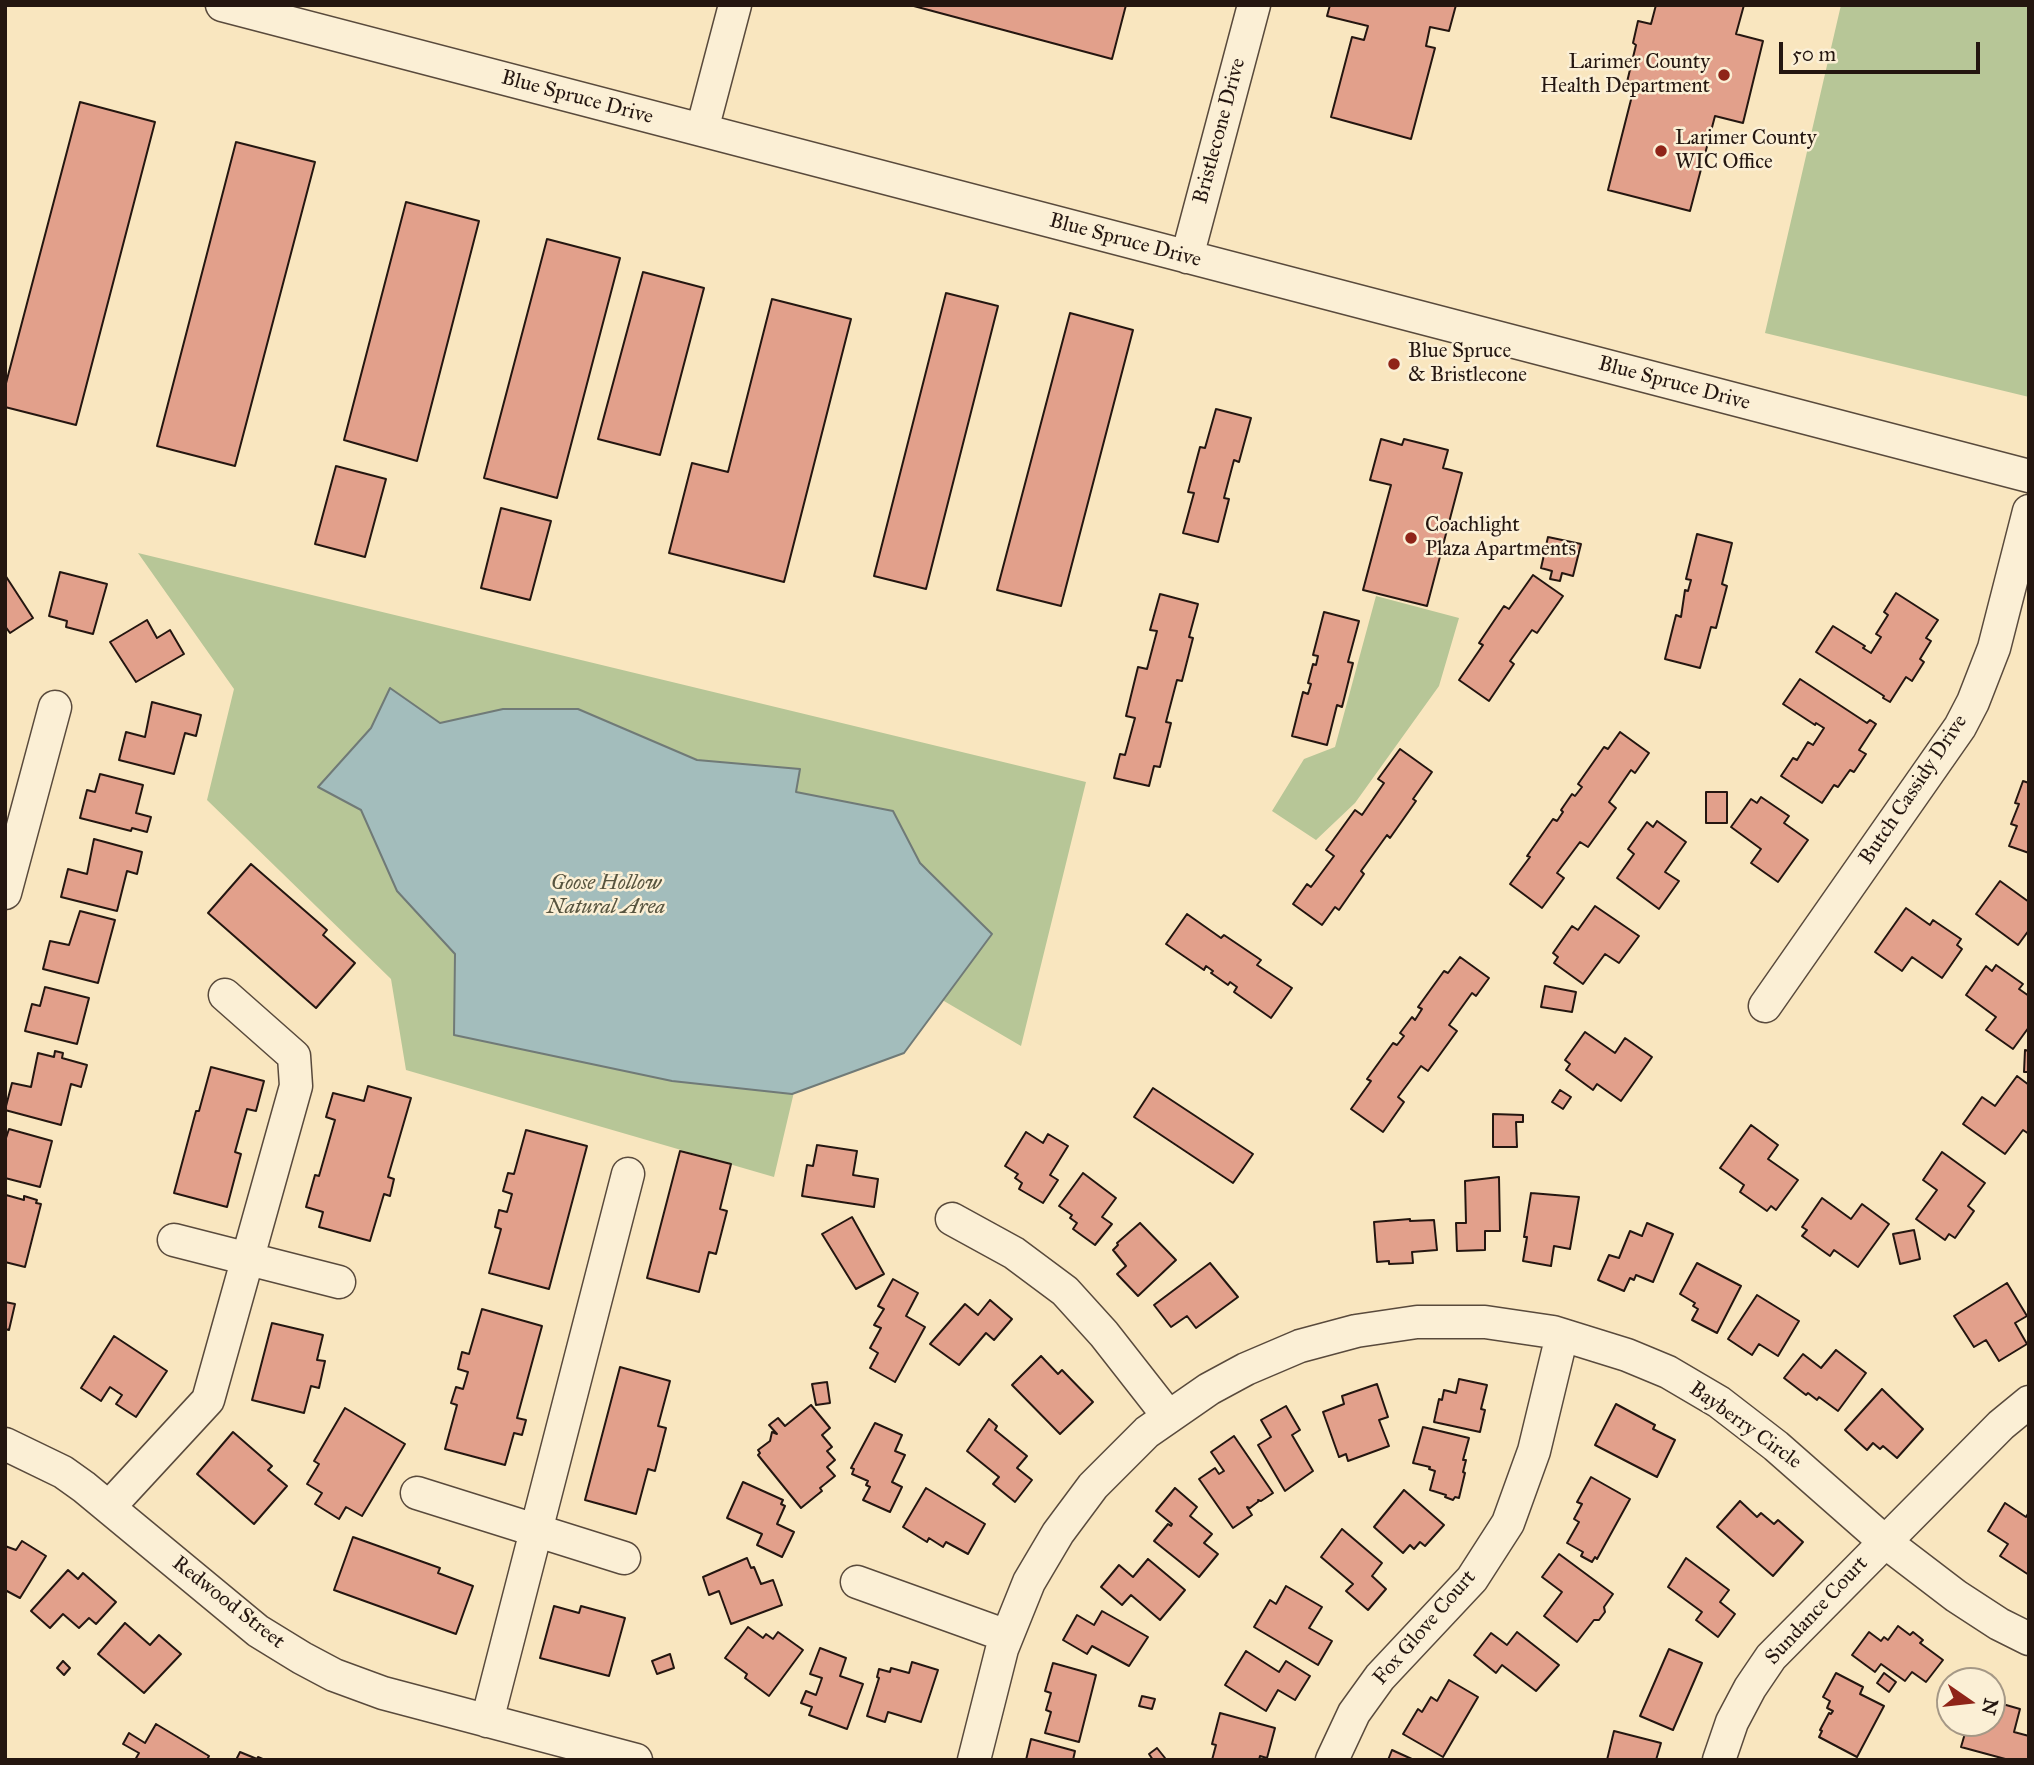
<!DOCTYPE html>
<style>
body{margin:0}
#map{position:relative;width:2034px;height:1765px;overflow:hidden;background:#f9e6bf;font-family:"IM FELL Great Primer",serif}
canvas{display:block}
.frame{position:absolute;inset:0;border:7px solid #241610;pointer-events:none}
.north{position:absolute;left:1936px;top:1667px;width:70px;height:70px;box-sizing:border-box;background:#fbefd5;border:2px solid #a59886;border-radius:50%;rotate:104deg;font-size:19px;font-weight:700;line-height:28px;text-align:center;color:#241610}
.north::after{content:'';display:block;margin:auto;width:24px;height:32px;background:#8f2418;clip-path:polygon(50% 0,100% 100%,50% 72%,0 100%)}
.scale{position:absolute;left:1779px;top:42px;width:201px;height:32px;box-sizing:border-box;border:4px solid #241610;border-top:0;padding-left:9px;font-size:21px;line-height:24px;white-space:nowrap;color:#241610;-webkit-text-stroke:5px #fbefd5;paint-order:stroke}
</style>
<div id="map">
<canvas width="2034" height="1765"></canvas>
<div class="frame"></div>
<div class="north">N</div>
<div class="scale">50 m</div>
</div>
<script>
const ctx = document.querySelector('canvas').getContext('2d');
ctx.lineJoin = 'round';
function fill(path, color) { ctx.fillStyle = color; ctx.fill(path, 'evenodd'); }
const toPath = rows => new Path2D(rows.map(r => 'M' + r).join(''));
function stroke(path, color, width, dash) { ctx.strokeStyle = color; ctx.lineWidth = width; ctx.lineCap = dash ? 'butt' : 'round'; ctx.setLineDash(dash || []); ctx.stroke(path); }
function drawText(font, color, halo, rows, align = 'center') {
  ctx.font = font + ' "IM FELL Great Primer",serif'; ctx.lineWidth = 5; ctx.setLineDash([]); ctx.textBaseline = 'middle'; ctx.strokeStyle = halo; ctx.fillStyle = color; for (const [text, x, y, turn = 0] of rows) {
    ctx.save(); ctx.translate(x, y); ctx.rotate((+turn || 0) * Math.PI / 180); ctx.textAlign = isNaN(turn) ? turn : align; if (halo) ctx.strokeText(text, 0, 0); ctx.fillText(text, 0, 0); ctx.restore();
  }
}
fill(toPath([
 [1841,5,2029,5,2029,397,1765,333],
 [138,553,1086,782,1021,1046,831,935,774,1177,406,1070,391,979,207,800,234,689],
 [1376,596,1459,618,1439,686,1355,803,1316,840,1272,811,1304,759,1335,747]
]), '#b7c697');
const water = toPath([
 [390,688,440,723,503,709,578,709,697,760,800,769,796,792,893,811,920,863,992,934,904,1053,792,1094,672,1081,454,1035,455,954,397,891,361,810,318,787,371,728,390,688]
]);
fill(water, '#a3bdbc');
stroke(water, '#707a77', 2);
const building = toPath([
 [910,5,1126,5,1112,59,910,5],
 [1330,5,1456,5,1449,31,1430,27,1426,46,1435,48,1411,139,1331,117,1352,37,1364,40,1368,26,1327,16,1330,5],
 [1656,5,1744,5,1736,34,1763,41,1743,123,1715,116,1690,211,1608,190,1635,84,1627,82,1636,45,1633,43,1638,21,1651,24,1656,5],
 [80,102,155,122,76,425,5,407,5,387,80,102],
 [236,142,315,162,235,466,157,446,236,142],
 [406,202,479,221,417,461,344,440,406,202],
 [547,239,620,258,557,498,484,478,547,239],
 [643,272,704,288,660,455,598,439,643,272],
 [946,293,998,306,926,589,874,576,946,293],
 [772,299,851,319,784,582,669,553,692,463,728,472,772,299],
 [1070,313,1133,330,1061,606,997,590,1070,313],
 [1216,409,1251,418,1239,462,1234,460,1224,498,1229,499,1218,542,1183,533,1194,493,1188,492,1200,447,1205,448,1216,409],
 [1381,439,1402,445,1404,439,1448,450,1443,468,1462,473,1427,606,1363,590,1391,485,1370,480,1381,439],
 [336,466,386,479,365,557,315,544,336,466],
 [501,508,551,521,530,600,481,588,501,508],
 [1697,534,1732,543,1722,584,1727,586,1716,628,1711,627,1700,668,1665,659,1676,615,1681,617,1685,590,1688,591,1691,580,1686,579,1697,534],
 [1548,537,1581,544,1573,576,1562,573,1560,581,1550,579,1552,571,1541,568,1548,537],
 [60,572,107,584,93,634,66,627,67,621,49,616,60,572],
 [5,575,33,618,10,633,5,626,5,575],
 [1533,575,1563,596,1537,633,1532,630,1510,661,1514,664,1489,701,1459,680,1483,645,1479,643,1504,606,1509,609,1533,575],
 [1896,593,1938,620,1926,638,1931,641,1920,659,1924,662,1912,681,1906,677,1890,702,1883,698,1884,696,1816,652,1833,626,1865,646,1863,648,1871,653,1881,637,1876,634,1888,615,1884,612,1896,593],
 [1160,594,1198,604,1189,637,1193,638,1182,681,1177,680,1166,722,1171,723,1160,767,1154,766,1149,786,1114,778,1120,754,1125,755,1135,718,1126,716,1138,667,1147,669,1157,631,1150,630,1160,594],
 [1324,612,1359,621,1348,662,1353,663,1342,707,1337,705,1327,745,1292,736,1303,692,1308,694,1311,684,1308,683,1313,664,1316,665,1318,656,1313,655,1324,612],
 [147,620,157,638,170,630,184,654,136,682,110,642,147,620],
 [1800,679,1867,723,1870,720,1876,724,1859,750,1866,754,1854,772,1850,770,1838,787,1834,785,1822,803,1781,776,1793,758,1797,760,1808,742,1813,745,1824,728,1816,723,1815,725,1783,704,1800,679],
 [152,702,201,715,196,736,185,733,174,774,119,760,126,732,145,737,152,702],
 [1620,732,1649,753,1635,773,1631,770,1609,802,1616,808,1588,847,1580,842,1557,873,1564,878,1542,908,1510,884,1530,857,1527,856,1553,819,1557,821,1563,812,1561,810,1572,794,1575,796,1582,787,1578,784,1604,747,1608,749,1620,732],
 [1400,749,1432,772,1413,799,1416,801,1390,838,1387,835,1361,871,1364,874,1339,910,1335,907,1322,925,1293,904,1307,884,1311,887,1334,856,1326,850,1355,810,1362,815,1384,783,1378,779,1400,749],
 [100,774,143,785,136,813,151,817,147,832,132,828,131,831,80,818,87,790,95,792,100,774],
 [2023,781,2029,783,2029,853,2009,846,2017,826,2011,824,2019,804,2015,803,2023,781],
 [1706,792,1727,792,1727,823,1706,823,1706,792],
 [1761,797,1789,816,1784,823,1808,840,1778,882,1751,863,1761,849,1731,827,1751,799,1757,803,1761,797],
 [1657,821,1686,842,1665,872,1679,881,1659,909,1617,878,1634,854,1628,849,1647,822,1653,827,1657,821],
 [94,839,142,852,137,874,127,871,117,911,61,897,68,869,87,874,94,839],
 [251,864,327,930,323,935,355,963,316,1008,208,913,251,864],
 [2000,881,2029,902,2029,930,2018,945,1976,914,2000,881],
 [1595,906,1639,936,1619,963,1605,954,1583,984,1554,963,1558,957,1553,953,1572,926,1578,930,1595,906],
 [1906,908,1930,925,1933,920,1961,939,1957,945,1962,949,1942,978,1912,957,1902,971,1875,952,1906,908],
 [80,911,115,920,98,983,43,969,50,941,69,945,80,911],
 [1187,914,1221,938,1224,935,1261,960,1257,965,1292,988,1271,1018,1234,992,1237,987,1230,982,1228,985,1211,973,1213,971,1206,966,1204,970,1166,944,1187,914],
 [1460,957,1489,978,1476,996,1472,993,1449,1025,1457,1031,1428,1071,1421,1066,1398,1097,1404,1102,1383,1132,1351,1109,1371,1081,1367,1079,1393,1043,1397,1045,1404,1036,1400,1033,1412,1017,1415,1020,1422,1009,1418,1007,1444,971,1448,973,1460,957],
 [1996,965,2023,984,2019,989,2029,996,2029,1027,2013,1049,1986,1030,1996,1017,1966,995,1986,966,1992,971,1996,965],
 [1545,986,1576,992,1572,1012,1541,1007,1545,986],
 [45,987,89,998,77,1044,25,1031,32,1004,40,1006,45,987],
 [1585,1032,1615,1053,1625,1038,1652,1057,1621,1101,1597,1084,1593,1090,1566,1070,1570,1064,1565,1060,1585,1032],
 [2025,1050,2029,1051,2029,1072,2024,1072,2025,1050],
 [55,1051,63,1053,62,1058,87,1065,81,1087,71,1084,61,1125,5,1110,12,1083,31,1087,38,1053,54,1057,55,1051],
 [211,1067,264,1081,256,1111,247,1109,235,1152,241,1154,227,1207,174,1193,196,1111,199,1111,211,1067],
 [2017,1076,2029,1085,2029,1134,2023,1130,2005,1154,1963,1124,1982,1097,1995,1106,2017,1076],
 [368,1086,411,1098,388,1177,394,1179,390,1196,384,1194,370,1241,319,1227,323,1212,306,1207,315,1175,319,1176,335,1120,326,1117,333,1093,364,1101,368,1086],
 [1153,1088,1253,1154,1233,1183,1134,1117,1153,1088],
 [1560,1090,1571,1097,1563,1109,1552,1102,1560,1090],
 [1493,1114,1523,1115,1523,1122,1516,1122,1517,1147,1493,1147,1493,1114],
 [1751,1125,1778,1145,1768,1159,1798,1180,1776,1210,1771,1206,1767,1211,1740,1192,1744,1185,1720,1168,1751,1125],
 [9,1129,52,1141,40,1187,5,1178,5,1141,9,1129],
 [526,1130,587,1146,549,1289,489,1273,501,1229,495,1227,499,1210,507,1212,512,1194,503,1191,508,1173,514,1174,526,1130],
 [1026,1132,1043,1143,1048,1134,1068,1146,1050,1175,1058,1180,1043,1203,1019,1189,1022,1183,1015,1178,1018,1174,1005,1166,1026,1132],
 [817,1145,857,1151,853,1175,878,1179,874,1207,802,1196,807,1165,813,1166,817,1145],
 [680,1151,731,1164,720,1209,727,1211,716,1254,709,1252,699,1292,647,1278,680,1151],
 [1942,1152,1985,1183,1968,1206,1974,1211,1955,1238,1949,1234,1945,1240,1916,1219,1937,1190,1923,1180,1942,1152],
 [1083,1173,1116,1198,1102,1217,1112,1224,1095,1245,1073,1229,1077,1223,1070,1218,1072,1215,1059,1206,1083,1173],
 [1499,1177,1500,1231,1485,1231,1485,1250,1457,1251,1456,1223,1466,1223,1465,1181,1499,1177],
 [1531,1193,1579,1197,1570,1249,1554,1246,1551,1266,1523,1261,1527,1237,1524,1237,1531,1193],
 [6,1195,24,1200,24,1196,37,1200,36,1203,41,1204,25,1267,5,1262,6,1195],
 [1822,1198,1851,1219,1862,1204,1889,1224,1858,1267,1834,1250,1830,1256,1802,1236,1807,1230,1802,1227,1822,1198],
 [852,1217,884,1274,856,1289,822,1234,852,1217],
 [1410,1219,1410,1221,1434,1220,1437,1250,1412,1252,1413,1263,1389,1264,1389,1261,1377,1262,1374,1222,1410,1219],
 [1140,1223,1176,1260,1138,1296,1117,1274,1126,1266,1113,1250,1118,1245,1117,1243,1140,1223],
 [1647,1223,1673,1234,1653,1282,1636,1275,1634,1280,1630,1278,1624,1291,1598,1280,1609,1255,1619,1258,1630,1231,1642,1236,1647,1223],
 [1914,1230,1920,1259,1900,1264,1893,1234,1914,1230],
 [1210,1263,1238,1297,1196,1328,1187,1316,1171,1327,1154,1305,1210,1263],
 [1697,1263,1741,1286,1717,1333,1692,1320,1698,1309,1693,1306,1695,1303,1680,1294,1697,1263],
 [893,1279,918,1293,906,1316,925,1327,895,1382,870,1368,878,1353,870,1348,881,1328,874,1325,884,1309,878,1306,893,1279],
 [2007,1283,2027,1316,2015,1323,2027,1344,1999,1361,1986,1340,1974,1347,1954,1316,2007,1283],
 [1757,1295,1799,1321,1778,1356,1759,1344,1752,1355,1728,1339,1757,1295],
 [990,1300,1012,1319,994,1340,986,1333,959,1365,930,1344,965,1304,978,1315,990,1300],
 [5,1302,15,1304,9,1330,5,1329,5,1302],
 [482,1309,542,1326,517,1418,526,1420,522,1435,514,1433,505,1465,445,1449,457,1405,451,1403,456,1387,463,1389,468,1372,458,1369,462,1352,469,1354,482,1309],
 [272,1323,323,1335,317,1360,325,1361,319,1388,311,1386,304,1413,252,1400,272,1323],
 [114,1336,167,1371,136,1417,116,1404,122,1395,110,1387,101,1401,81,1388,114,1336],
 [1836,1350,1866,1373,1838,1411,1819,1397,1817,1400,1808,1393,1806,1395,1784,1378,1803,1354,1821,1368,1836,1350],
 [1041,1356,1058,1374,1062,1370,1093,1402,1060,1434,1012,1385,1041,1356],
 [620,1367,670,1381,658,1426,666,1428,655,1471,648,1469,636,1514,585,1500,620,1367],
 [1459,1379,1487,1385,1481,1409,1485,1410,1480,1432,1434,1422,1439,1399,1442,1400,1444,1390,1456,1393,1459,1379],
 [827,1382,830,1403,816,1405,812,1384,827,1382],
 [1377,1384,1388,1417,1379,1420,1389,1446,1348,1461,1346,1454,1339,1457,1323,1412,1344,1404,1342,1396,1377,1384],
 [1882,1389,1923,1429,1897,1458,1883,1446,1880,1449,1873,1443,1867,1450,1845,1430,1882,1389],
 [1616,1404,1655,1425,1653,1429,1675,1440,1657,1477,1595,1445,1616,1404],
 [811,1405,830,1428,822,1435,832,1447,827,1451,835,1460,827,1467,835,1476,820,1488,822,1491,801,1508,758,1455,760,1453,758,1450,770,1441,772,1432,777,1434,769,1425,778,1418,785,1426,811,1405],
 [1286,1406,1300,1430,1292,1435,1313,1471,1285,1491,1258,1445,1271,1437,1261,1420,1286,1406],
 [345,1408,405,1444,362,1516,346,1507,339,1519,315,1504,322,1493,307,1484,319,1464,314,1461,345,1408],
 [989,1419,997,1426,995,1430,1027,1456,1017,1468,1032,1480,1015,1502,993,1484,999,1477,967,1451,989,1419],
 [875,1423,902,1435,895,1451,905,1455,892,1482,902,1487,890,1512,863,1500,870,1487,866,1485,868,1481,852,1474,854,1469,851,1468,875,1423],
 [1423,1427,1469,1438,1463,1460,1466,1460,1463,1472,1465,1473,1459,1498,1455,1497,1453,1500,1445,1497,1446,1495,1430,1490,1435,1471,1429,1469,1430,1467,1413,1463,1423,1427],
 [233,1432,272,1466,268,1470,287,1486,254,1524,197,1474,233,1432],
 [1234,1436,1273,1493,1261,1501,1258,1500,1259,1501,1250,1508,1247,1507,1252,1515,1233,1528,1199,1479,1215,1468,1219,1474,1224,1471,1211,1452,1234,1436],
 [1591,1477,1630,1499,1597,1559,1595,1557,1592,1562,1581,1556,1583,1552,1567,1543,1579,1522,1574,1519,1582,1504,1577,1502,1591,1477],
 [743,1482,783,1500,781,1504,785,1506,777,1524,794,1532,782,1557,757,1545,762,1534,727,1518,743,1482],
 [926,1488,985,1524,968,1554,946,1542,943,1547,929,1538,927,1542,903,1527,926,1488],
 [1175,1488,1197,1507,1190,1516,1212,1534,1204,1543,1218,1554,1199,1577,1154,1541,1168,1524,1171,1526,1172,1524,1156,1511,1175,1488],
 [1404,1490,1444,1525,1425,1546,1420,1542,1414,1549,1410,1545,1403,1553,1374,1527,1404,1490],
 [1740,1501,1757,1517,1761,1513,1774,1524,1778,1520,1803,1542,1773,1576,1717,1527,1740,1501],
 [2005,1503,2026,1517,2029,1512,2029,1575,2000,1556,2008,1544,1988,1531,2005,1503],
 [1342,1529,1382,1563,1372,1576,1386,1589,1368,1610,1346,1591,1353,1584,1321,1557,1342,1529],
 [353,1537,440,1568,438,1573,473,1586,456,1634,334,1590,353,1537],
 [22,1541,46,1556,20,1598,5,1590,5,1546,16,1550,22,1541],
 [1559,1554,1613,1594,1604,1607,1605,1612,1599,1620,1594,1620,1577,1642,1544,1616,1562,1592,1542,1577,1559,1554],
 [747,1558,751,1568,754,1567,761,1584,773,1580,782,1605,731,1624,719,1591,709,1595,703,1577,747,1558],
 [1686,1558,1729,1590,1720,1602,1735,1614,1718,1637,1696,1620,1702,1612,1668,1587,1686,1558],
 [1148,1559,1185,1590,1160,1620,1131,1595,1122,1605,1101,1587,1119,1565,1133,1577,1148,1559],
 [68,1570,78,1579,83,1573,116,1602,96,1624,89,1618,79,1628,63,1614,50,1628,31,1611,68,1570],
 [1286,1586,1322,1607,1309,1628,1332,1641,1318,1665,1254,1627,1270,1600,1276,1604,1286,1586],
 [554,1606,579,1613,581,1606,625,1618,609,1676,540,1658,554,1606],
 [1102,1611,1148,1637,1129,1666,1092,1646,1087,1654,1063,1640,1077,1615,1094,1625,1102,1611],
 [125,1623,150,1645,159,1635,181,1654,144,1693,98,1654,125,1623],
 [1898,1626,1910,1635,1913,1632,1923,1640,1920,1643,1943,1660,1926,1682,1912,1672,1905,1681,1881,1664,1875,1672,1852,1655,1869,1632,1881,1641,1884,1637,1888,1640,1898,1626],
 [748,1627,763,1638,766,1634,773,1639,778,1632,803,1650,769,1696,745,1678,747,1674,725,1658,748,1627],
 [1517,1632,1559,1665,1536,1691,1502,1665,1496,1673,1474,1655,1491,1633,1507,1645,1517,1632],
 [820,1648,846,1658,840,1676,863,1684,847,1729,809,1715,812,1707,801,1703,806,1691,816,1695,822,1678,810,1674,820,1648],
 [1669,1649,1702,1663,1673,1730,1640,1716,1669,1649],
 [1246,1651,1279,1672,1286,1661,1310,1676,1295,1700,1278,1690,1266,1711,1225,1685,1246,1651],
 [670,1654,674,1668,657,1674,652,1661,670,1654],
 [63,1661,70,1668,64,1675,57,1668,63,1661],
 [912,1662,938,1670,921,1722,888,1712,885,1722,867,1716,879,1678,877,1677,879,1669,890,1672,891,1668,909,1673,912,1662],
 [1053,1663,1096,1675,1079,1742,1045,1733,1051,1712,1046,1710,1051,1693,1045,1691,1053,1663],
 [1836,1673,1863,1687,1860,1694,1884,1706,1857,1757,1819,1737,1822,1731,1820,1730,1829,1713,1831,1714,1833,1711,1827,1708,1830,1701,1823,1697,1836,1673],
 [1884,1673,1896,1682,1889,1692,1877,1683,1884,1673],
 [1449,1680,1478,1697,1443,1757,1403,1734,1418,1709,1422,1712,1431,1697,1437,1701,1449,1680],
 [1142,1696,1155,1699,1152,1709,1139,1706,1142,1696],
 [1992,1701,2020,1709,2014,1732,2029,1736,2029,1760,2009,1760,1961,1747,1968,1723,1992,1723,1992,1701],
 [1220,1713,1275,1728,1267,1758,1260,1756,1259,1760,1212,1760,1216,1745,1212,1744,1220,1713],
 [156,1724,209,1756,207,1760,135,1760,139,1753,123,1744,129,1733,145,1743,156,1724],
 [1614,1731,1661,1743,1656,1760,1607,1760,1614,1731],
 [1031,1739,1075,1751,1073,1760,1026,1760,1031,1739],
 [1157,1748,1165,1758,1162,1760,1153,1760,1149,1754,1157,1748],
 [1392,1750,1414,1760,1388,1760,1392,1750],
 [240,1752,257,1759,258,1757,265,1760,236,1760,240,1752]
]);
fill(building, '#e2a08b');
stroke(building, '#241610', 2);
const minor = toPath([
 [222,5,2029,476],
 [702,130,735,5],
 [1187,257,1254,5],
 [5,893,55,707],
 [1765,1006,1960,727,1973,702,1994,648,2029,511],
 [952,1219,1014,1253,1065,1291,1104,1334,1169,1417],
 [174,1240,339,1282],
 [5,1444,63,1472,84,1487,258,1631,302,1658,334,1675,383,1693,636,1760],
 [417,1493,624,1558],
 [110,1506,208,1400,296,1086,294,1056,225,995],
 [857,1582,1007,1636],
 [487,1721,628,1174],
 [974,1760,1002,1649,1029,1582,1058,1533,1093,1486,1147,1432,1209,1389,1246,1369,1300,1346,1356,1331,1417,1322,1485,1322,1553,1332,1627,1355,1668,1372,1719,1402,1776,1446,1884,1541,1956,1596,1999,1624,2029,1639],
 [1332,1760,1354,1713,1380,1677,1472,1579,1508,1523,1534,1451,1562,1335],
 [1719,1760,1732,1722,1750,1688,1771,1657,2001,1425,2029,1402]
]);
stroke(minor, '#594a3c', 35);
stroke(minor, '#fbefd5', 32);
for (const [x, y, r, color] of [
 [1724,75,7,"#8f2418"],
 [1661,151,7,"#8f2418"],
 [1394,364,7,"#8f2418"],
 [1411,538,7,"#8f2418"]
]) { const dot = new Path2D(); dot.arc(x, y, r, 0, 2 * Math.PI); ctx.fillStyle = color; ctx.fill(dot); stroke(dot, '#fbefd5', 2.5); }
drawText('21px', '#241610', '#fbefd5', [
 ["Larimer County",1710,63,"right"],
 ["Health Department",1710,87,"right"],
 ["Larimer County",1675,139],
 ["WIC Office",1675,163],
 ["Blue Spruce",1408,352],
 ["& Bristlecone",1408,376],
 ["Coachlight",1425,526],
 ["Plaza Apartments",1425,550]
], 'left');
drawText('21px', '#241610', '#fbefd5', [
 ["Blue Spruce Drive",577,98,15],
 ["Bristlecone Drive",1220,131,-75],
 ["Blue Spruce Drive",1125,241,15],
 ["Blue Spruce Drive",1674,384,15],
 ["Butch Cassidy Drive",1914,790,-56],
 ["Bayberry Circle",1745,1426,36],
 ["Redwood Street",228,1603,38],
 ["Sundance Court",1817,1611,-47],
 ["Fox Glove Court",1425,1628,-49]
]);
drawText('italic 21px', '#57543f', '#fbefd5', [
 ["Goose Hollow",606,884],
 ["Natural Area",606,908]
]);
</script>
